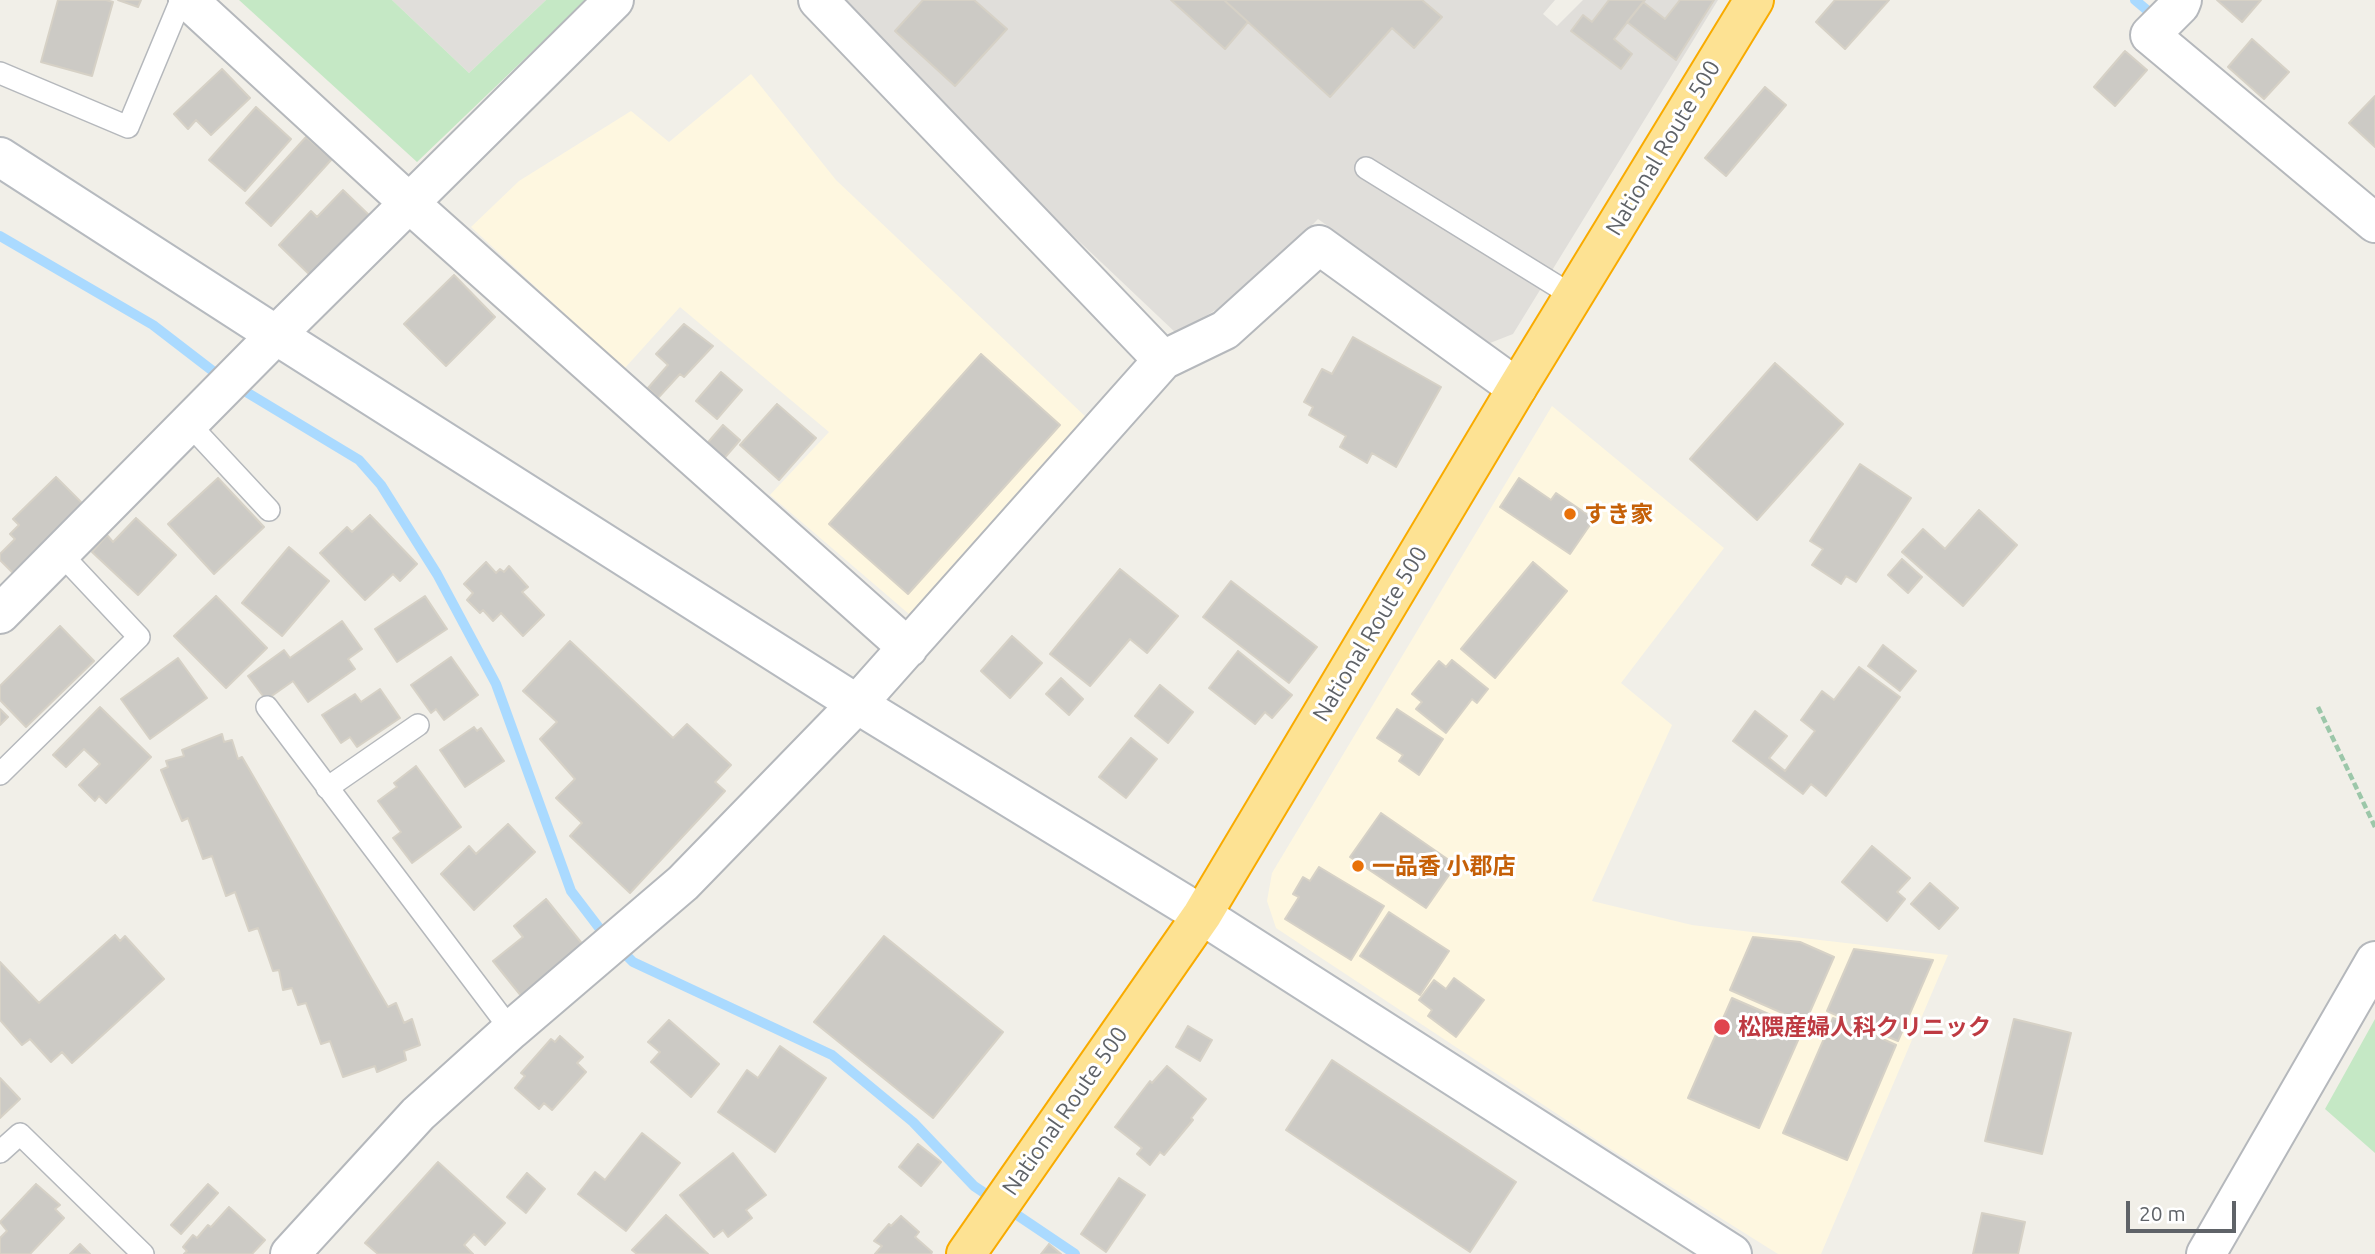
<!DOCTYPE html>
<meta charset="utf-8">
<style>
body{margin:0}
#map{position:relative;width:2375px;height:1254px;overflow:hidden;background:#f1efe8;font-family:Ubuntu,sans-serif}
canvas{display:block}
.scale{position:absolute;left:2126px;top:1201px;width:110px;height:32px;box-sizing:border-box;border:4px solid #5f6368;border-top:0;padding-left:9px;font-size:21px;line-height:24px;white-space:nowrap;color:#5f6368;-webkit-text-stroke:5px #fff;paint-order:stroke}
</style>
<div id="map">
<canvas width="2375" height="1254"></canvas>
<div class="scale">20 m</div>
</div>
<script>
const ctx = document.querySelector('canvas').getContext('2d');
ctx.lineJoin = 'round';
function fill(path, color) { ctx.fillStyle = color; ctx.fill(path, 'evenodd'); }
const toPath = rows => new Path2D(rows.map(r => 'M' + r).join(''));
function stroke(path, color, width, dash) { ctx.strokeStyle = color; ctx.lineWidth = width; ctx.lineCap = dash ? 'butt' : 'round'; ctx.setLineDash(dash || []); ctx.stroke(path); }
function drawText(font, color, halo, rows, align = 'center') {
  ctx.font = font + ' Ubuntu,"Noto Sans JP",sans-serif'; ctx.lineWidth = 6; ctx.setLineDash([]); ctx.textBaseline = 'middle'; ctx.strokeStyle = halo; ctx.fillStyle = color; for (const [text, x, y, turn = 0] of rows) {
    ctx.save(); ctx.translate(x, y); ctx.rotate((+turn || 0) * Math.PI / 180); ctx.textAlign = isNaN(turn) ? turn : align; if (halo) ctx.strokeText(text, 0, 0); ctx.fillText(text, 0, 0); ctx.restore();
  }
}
fill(toPath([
 [751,74,836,180,1088,419,909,614,770,495,829,432,680,307,624,369,471,227,519,181,631,111,669,142],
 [1552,406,1724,548,1621,683,1672,725,1592,901,1692,925,1948,955,1821,1254,1778,1254,1604,1145,1276,928,1267,901,1272,873]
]), '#fef7e0');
fill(toPath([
 [392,0,546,0,469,73],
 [836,0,1555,0,1543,14,1557,26,1583,0,1718,0,1513,334,1490,343,1318,219,1251,288,1177,334,989,156]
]), '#e0deda');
fill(toPath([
 [239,0,392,0,469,73,546,0,586,0,417,162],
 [2375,1019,2375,1153,2325,1109]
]), '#c5e8c5');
stroke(toPath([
 [2135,0,2148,11],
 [0,236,153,325,218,375,359,460,381,485,437,574,496,684,571,891,600,929,633,962,832,1055,913,1122,974,1186,1075,1254]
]), '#aadaff', 10);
const building = toPath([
 [58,0,106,0,113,2,92,76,41,62,58,0],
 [118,0,141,0,138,7,118,0],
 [923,0,974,0,1007,29,955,86,895,31,923,0],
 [1171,0,1224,0,1248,22,1225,49,1171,0],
 [1224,0,1422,0,1442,17,1414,48,1392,28,1330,97,1224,0],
 [1609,0,1645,0,1614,39,1632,54,1621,69,1571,31,1583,15,1592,22,1609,0],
 [1680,0,1714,0,1676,60,1627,22,1643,2,1665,19,1680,0],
 [1835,0,1889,0,1845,49,1816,22,1835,0],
 [2217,0,2261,0,2242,22,2217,0],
 [2252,39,2289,72,2264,99,2228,67,2252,39],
 [2125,51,2147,70,2115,106,2094,87,2125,51],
 [222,69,250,98,211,135,196,120,188,129,174,114,222,69],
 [1765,87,1786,105,1726,176,1705,158,1765,87],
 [2375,96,2375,147,2349,123,2375,96],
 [256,107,291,139,245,191,209,160,256,107],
 [306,137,332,159,271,226,246,203,306,137],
 [343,190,371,217,312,277,279,245,311,211,317,217,343,190],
 [454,275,495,317,446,366,404,324,454,275],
 [684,324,713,346,684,377,680,374,658,398,648,388,668,365,656,354,684,324],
 [1353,337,1441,387,1396,467,1372,453,1367,463,1340,447,1346,436,1309,415,1313,407,1304,402,1322,369,1332,374,1353,337],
 [981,354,1060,425,908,594,829,524,981,354],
 [1775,363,1843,424,1757,520,1690,459,1775,363],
 [721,372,742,390,717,419,696,401,721,372],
 [777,404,816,438,779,480,740,445,777,404],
 [723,425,740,440,721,462,704,447,723,425],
 [1860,464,1911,498,1856,582,1846,576,1841,584,1812,565,1823,549,1810,541,1860,464],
 [56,477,85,506,16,576,0,560,0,554,15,539,10,534,19,525,13,519,56,477],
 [218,478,264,527,214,574,168,524,218,478],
 [1519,478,1551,500,1556,493,1594,519,1570,554,1500,507,1519,478],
 [1979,510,2017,545,1963,606,1902,552,1923,529,1945,549,1979,510],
 [370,515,417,564,400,581,393,574,365,600,320,553,347,527,352,532,370,515],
 [136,518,176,555,138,595,92,552,107,535,113,542,136,518],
 [289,547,329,581,282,636,242,603,289,547],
 [1902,559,1922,577,1908,593,1888,575,1902,559],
 [486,562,496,573,500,569,504,572,509,566,528,587,522,592,544,615,523,636,501,613,493,621,483,610,480,613,467,600,473,593,464,584,486,562],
 [1533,562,1567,591,1495,678,1461,649,1533,562],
 [1120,569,1178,616,1147,653,1130,639,1090,686,1050,654,1120,569],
 [1231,581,1317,647,1289,683,1203,617,1231,581],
 [216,596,267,648,226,688,174,636,216,596],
 [425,596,447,629,397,662,375,629,425,596],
 [342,621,362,649,348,659,355,669,308,702,293,681,266,700,248,676,284,650,290,658,342,621],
 [60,626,94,661,26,727,0,700,0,686,60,626],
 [1012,636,1042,663,1010,698,981,671,1012,636],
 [570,641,673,738,687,724,731,765,715,782,725,791,630,893,570,836,582,823,556,798,575,779,540,739,557,722,523,691,570,641],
 [1883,645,1916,671,1900,691,1868,666,1883,645],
 [1238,651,1292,695,1272,718,1265,712,1255,724,1209,688,1238,651],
 [451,657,478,695,444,720,436,709,431,713,411,685,451,657],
 [178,658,207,698,150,739,121,699,178,658],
 [1452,660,1488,689,1477,703,1472,699,1446,733,1416,709,1422,702,1412,694,1439,661,1446,667,1452,660],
 [1859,667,1900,697,1826,796,1811,784,1803,794,1733,741,1755,711,1787,736,1769,758,1785,771,1815,731,1801,720,1822,691,1834,700,1859,667],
 [1061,678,1083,699,1069,715,1046,694,1061,678],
 [1160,685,1193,712,1168,743,1135,716,1160,685],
 [380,689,400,718,357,747,350,737,341,743,322,715,355,694,361,702,380,689],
 [100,707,151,757,106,803,99,796,95,801,79,785,100,764,84,749,66,767,53,755,100,707],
 [0,709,8,717,0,725,0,709],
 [1397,709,1443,739,1419,775,1399,761,1403,755,1377,738,1397,709],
 [474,727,477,731,481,728,504,761,465,787,440,750,474,727],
 [222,734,224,742,232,740,238,759,242,757,388,1007,396,1003,404,1023,412,1019,420,1045,404,1051,406,1060,377,1072,375,1066,343,1077,330,1041,321,1044,306,1003,298,1005,292,988,283,990,279,970,273,971,258,928,249,931,235,892,226,896,212,856,203,859,188,818,182,821,161,770,168,767,166,761,184,756,182,750,222,734],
 [1131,738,1157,759,1126,798,1099,777,1131,738],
 [416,766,461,827,412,863,393,838,401,832,378,801,397,787,394,783,416,766],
 [1381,813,1456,865,1426,908,1350,857,1381,813],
 [508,824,535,852,474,910,441,874,469,846,476,854,508,824],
 [1872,846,1910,878,1897,892,1905,899,1887,921,1842,882,1872,846],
 [1319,867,1384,906,1351,960,1285,919,1299,897,1293,894,1303,877,1310,881,1319,867],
 [1930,883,1958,908,1939,929,1911,904,1930,883],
 [546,899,584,946,522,997,493,961,523,937,514,926,546,899],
 [1389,912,1449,951,1420,995,1360,956,1389,912],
 [115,935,120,941,125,936,164,979,72,1063,62,1052,51,1062,30,1039,22,1045,0,1020,0,962,39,1003,115,935],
 [884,936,1003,1032,933,1118,814,1022,884,936],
 [1753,937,1800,942,1834,957,1805,1023,1730,990,1753,937],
 [1854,949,1933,960,1898,1041,1874,1031,1872,1034,1896,1045,1847,1160,1783,1133,1833,1018,1846,1023,1847,1020,1827,1011,1854,949],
 [1454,978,1484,1000,1456,1037,1428,1016,1432,1010,1419,1000,1434,980,1446,989,1454,978],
 [1732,998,1803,1029,1759,1128,1688,1098,1732,998],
 [2014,1019,2071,1033,2042,1154,1985,1141,2014,1019],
 [669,1020,719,1064,691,1097,651,1062,660,1052,648,1042,669,1020],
 [1188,1026,1212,1040,1200,1061,1176,1047,1188,1026],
 [560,1036,583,1057,577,1063,586,1072,552,1110,544,1103,539,1109,515,1088,525,1076,521,1073,551,1039,555,1042,560,1036],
 [780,1046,826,1078,775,1152,718,1112,747,1070,758,1078,780,1046],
 [1332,1060,1516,1182,1470,1252,1286,1130,1332,1060],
 [1167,1066,1206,1099,1191,1118,1193,1120,1164,1155,1160,1152,1150,1165,1137,1154,1142,1148,1115,1127,1150,1081,1152,1083,1167,1066],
 [0,1078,20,1099,0,1118,0,1078],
 [642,1133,680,1163,626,1231,578,1194,595,1172,605,1180,642,1133],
 [918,1144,941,1162,921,1186,899,1167,918,1144],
 [733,1153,766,1195,746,1210,752,1218,728,1237,723,1230,714,1237,680,1195,733,1153],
 [438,1162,505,1223,485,1245,474,1234,464,1245,473,1254,378,1254,365,1243,438,1162],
 [527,1173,545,1189,526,1213,507,1197,527,1173],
 [1119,1178,1145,1195,1106,1252,1081,1234,1119,1178],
 [36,1184,60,1205,55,1209,64,1218,30,1254,0,1254,0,1238,7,1231,0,1222,36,1184],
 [208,1184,218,1193,181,1234,171,1225,208,1184],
 [229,1207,265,1240,252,1254,184,1254,187,1251,183,1247,193,1235,197,1238,208,1225,211,1227,229,1207],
 [1982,1213,2025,1222,2018,1254,1973,1254,1982,1213],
 [666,1215,708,1254,637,1254,632,1250,666,1215],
 [901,1216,919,1232,915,1237,932,1252,931,1254,875,1254,882,1246,874,1241,889,1224,891,1226,901,1216],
 [80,1244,90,1254,70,1254,80,1244],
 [1049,1244,1061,1254,1041,1254,1049,1244]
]);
fill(building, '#cccac5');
stroke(building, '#d6d1c6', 2);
const lane = toPath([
 [0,73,128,127,181,0],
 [1366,168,1573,296],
 [189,424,269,510],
 [267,707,511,1030],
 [0,774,139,637,61,554],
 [327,788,418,725],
 [0,1152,20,1134,143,1254]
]);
const street = toPath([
 [188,0,408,202,908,648],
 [818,0,1163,360],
 [2182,0,2180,5,2150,35,2375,223],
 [0,614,276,335,614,0],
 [290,1254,418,1114,511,1030,683,883,857,704,1163,360,1225,330,1319,245,1517,388],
 [2206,1254,2375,961]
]);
const secondary = toPath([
 [0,157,276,335,857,704,1202,915,1732,1254]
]);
const highway = toPath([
 [966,1254,1202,915,1517,388,1754,0]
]);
stroke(lane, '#b5b8bc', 24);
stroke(street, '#b5b8bc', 42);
stroke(secondary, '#b6babf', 42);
stroke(highway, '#f9ab00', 42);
stroke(toPath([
 [2318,707,2375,827]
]), '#9cc7a9', 4.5, [7, 3.5]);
stroke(lane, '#fff', 21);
stroke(street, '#fff', 38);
stroke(secondary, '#fff', 38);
stroke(highway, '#fde293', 38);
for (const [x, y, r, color] of [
 [1570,514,7,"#e8710a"],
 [1358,866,7,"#e8710a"],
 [1722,1027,9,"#e0444e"]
]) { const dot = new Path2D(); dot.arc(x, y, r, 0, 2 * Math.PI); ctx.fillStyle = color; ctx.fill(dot); stroke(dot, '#fff', 2.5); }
drawText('23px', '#5f6368', '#fff', [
 ["National Route 500",1663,148,-59],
 ["National Route 500",1370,634,-59],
 ["National Route 500",1065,1111,-55]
]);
drawText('bold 23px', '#c56008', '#fff', [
 ["すき家",1584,514],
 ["一品香 小郡店",1372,866]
], 'left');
drawText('bold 23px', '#be3a42', '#fff', [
 ["松隈産婦人科クリニック",1738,1027]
], 'left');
</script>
